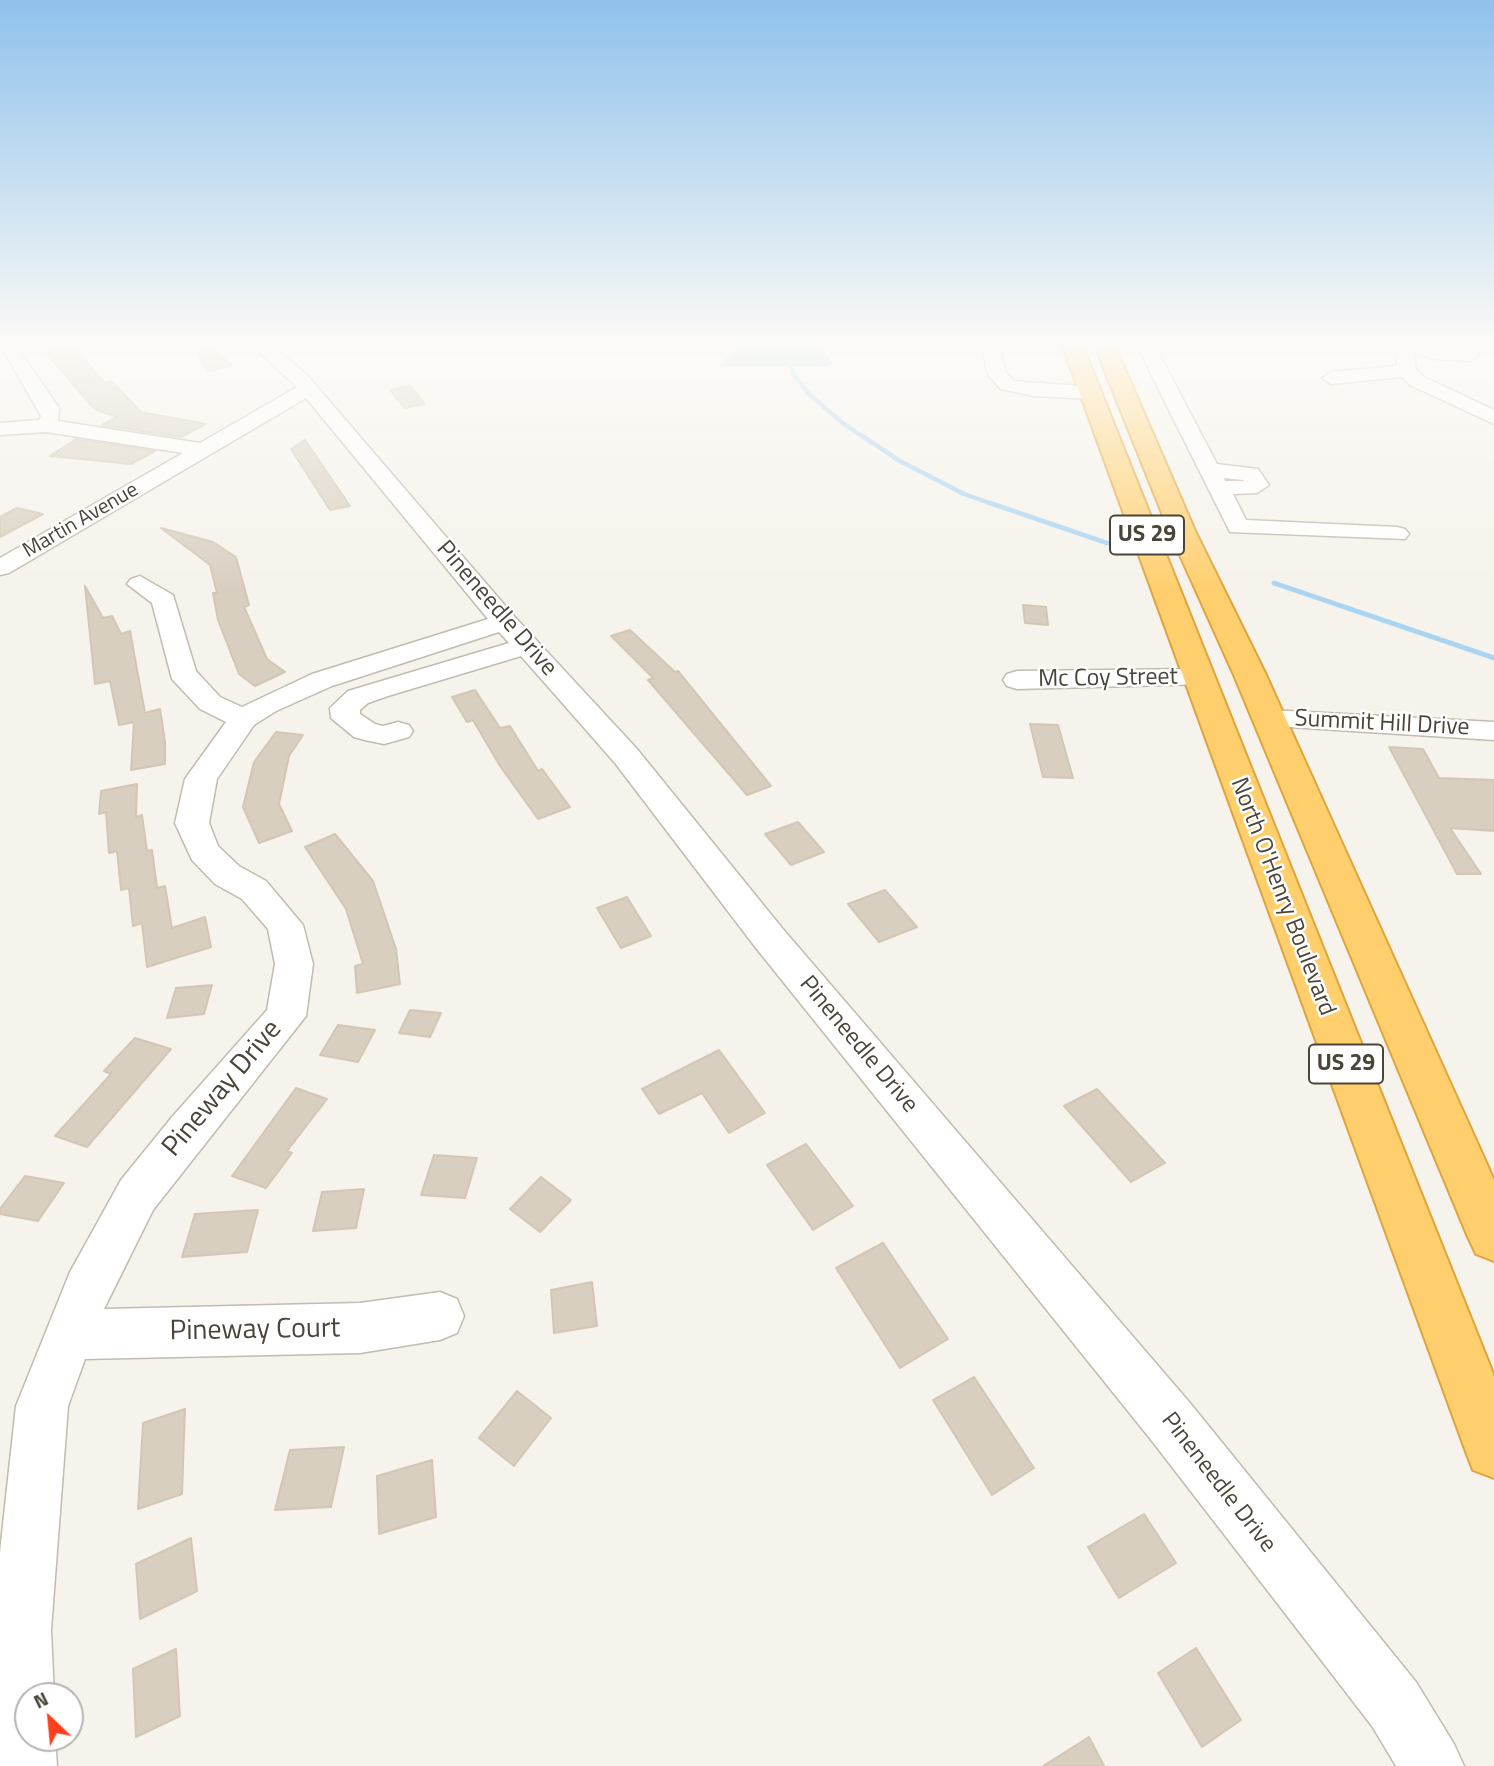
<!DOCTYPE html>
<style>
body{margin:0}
#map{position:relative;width:1494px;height:1766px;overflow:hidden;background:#f6f3ec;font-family:"Titillium Web",sans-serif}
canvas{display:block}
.north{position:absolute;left:14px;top:1682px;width:70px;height:70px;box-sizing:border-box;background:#fff;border:2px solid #b7b4b0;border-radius:50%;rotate:334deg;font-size:19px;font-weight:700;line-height:28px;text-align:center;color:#4b4439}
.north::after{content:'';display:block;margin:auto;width:24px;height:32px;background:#fc3f1d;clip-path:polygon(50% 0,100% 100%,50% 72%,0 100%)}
</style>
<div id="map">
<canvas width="1494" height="1766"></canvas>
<div class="north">N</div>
</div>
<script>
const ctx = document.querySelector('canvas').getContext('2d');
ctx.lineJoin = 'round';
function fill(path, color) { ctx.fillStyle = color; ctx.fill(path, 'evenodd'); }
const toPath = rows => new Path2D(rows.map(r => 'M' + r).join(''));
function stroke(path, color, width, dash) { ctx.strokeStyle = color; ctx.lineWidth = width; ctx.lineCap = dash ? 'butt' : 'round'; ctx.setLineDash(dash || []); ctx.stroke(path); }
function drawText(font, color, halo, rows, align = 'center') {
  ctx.font = font + ' "Titillium Web",sans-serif'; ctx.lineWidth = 5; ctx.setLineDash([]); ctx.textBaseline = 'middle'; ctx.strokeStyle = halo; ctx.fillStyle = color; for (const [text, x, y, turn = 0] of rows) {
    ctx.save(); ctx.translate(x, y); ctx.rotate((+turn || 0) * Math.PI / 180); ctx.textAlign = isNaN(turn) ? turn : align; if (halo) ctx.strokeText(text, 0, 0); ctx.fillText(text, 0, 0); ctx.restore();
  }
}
fill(toPath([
 [742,344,818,344,833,364,826,367,719,366]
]), '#a9d4f2');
stroke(toPath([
 [786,344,793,374,810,395,844,424,900,461,964,494,995,505]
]), '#a9d4f2', 4.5);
stroke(toPath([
 [990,503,1107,543],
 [1274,583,1494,658]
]), '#a9d4f2', 5);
const building = toPath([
 [75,344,95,372,105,383,111,381,141,412,206,424,181,437,102,425,117,417,94,409,43,349,75,344],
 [192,344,210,344,231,366,207,371,192,344],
 [410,386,425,404,405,408,390,390,410,386],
 [76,439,155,451,131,464,50,456,76,439],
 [305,440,350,506,330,510,291,449,305,440],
 [17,508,43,514,0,537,0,517,17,508],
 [161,528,213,542,236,557,249,605,244,607,267,659,285,672,255,686,239,674,218,620,213,593,217,593,210,565,161,528],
 [85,586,103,618,112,616,121,634,130,631,145,713,160,709,165,742,165,764,131,770,134,722,119,725,110,681,95,684,85,586],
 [1023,605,1046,607,1048,625,1025,623,1023,605],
 [630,630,675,672,678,671,771,786,747,795,648,680,653,678,611,636,630,630],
 [475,690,500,728,510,726,538,771,542,769,570,807,538,819,500,766,473,720,467,722,452,697,475,690],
 [1030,724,1058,725,1073,778,1043,777,1030,724],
 [276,732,303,735,289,756,279,804,292,831,259,843,243,807,254,762,276,732],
 [1389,747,1423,749,1439,778,1494,780,1494,831,1450,828,1481,874,1457,874,1389,747],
 [137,784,136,817,142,815,147,851,152,850,157,888,165,886,172,928,205,917,211,947,147,967,142,923,133,926,129,888,121,890,117,851,109,853,106,812,99,814,101,791,137,784],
 [798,822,824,852,791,865,765,834,798,822],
 [335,834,373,881,396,949,400,984,357,993,355,966,363,964,346,909,305,847,335,834],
 [885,890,917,927,879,942,848,904,885,890],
 [627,897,651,936,621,948,597,908,627,897],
 [212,985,204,1014,167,1018,176,988,212,985],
 [410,1010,441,1013,430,1037,399,1033,410,1010],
 [338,1025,375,1030,358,1062,320,1055,338,1025],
 [135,1038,171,1049,87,1147,55,1136,111,1074,104,1071,135,1038],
 [719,1050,765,1113,729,1133,702,1093,659,1114,642,1089,719,1050],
 [296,1088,327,1099,287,1151,292,1153,266,1188,232,1176,296,1088],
 [1097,1089,1165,1163,1131,1182,1064,1106,1097,1089],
 [806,1144,853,1206,813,1230,767,1165,806,1144],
 [434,1155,477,1158,465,1198,421,1195,434,1155],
 [25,1176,64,1183,38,1221,0,1214,0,1209,25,1176],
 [541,1177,571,1200,540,1232,510,1209,541,1177],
 [364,1189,356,1228,313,1231,322,1192,364,1189],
 [258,1210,247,1252,182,1257,195,1214,258,1210],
 [883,1243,948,1339,900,1368,836,1268,883,1243],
 [592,1282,597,1326,554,1333,551,1290,592,1282],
 [974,1377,1034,1468,992,1495,933,1400,974,1377],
 [517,1391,551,1418,514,1466,479,1438,517,1391],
 [185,1409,182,1494,138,1509,143,1423,185,1409],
 [344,1447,331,1507,275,1510,290,1450,344,1447],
 [432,1460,436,1517,379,1534,377,1476,432,1460],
 [1144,1514,1176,1563,1119,1598,1088,1547,1144,1514],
 [191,1538,197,1591,140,1619,136,1564,191,1538],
 [1196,1648,1241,1720,1202,1747,1158,1673,1196,1648],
 [176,1649,180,1716,136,1737,133,1669,176,1649],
 [1089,1737,1104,1766,1043,1766,1089,1737]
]);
fill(building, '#d8cfc1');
stroke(building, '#d3c7b4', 2);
const minor = toPath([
 [0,344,15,344,59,408,58,421,200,443,297,387,250,344,270,344,307,375,514,616,637,749,782,928,1190,1403,1416,1682,1454,1744,1464,1766,1396,1766,1372,1726,1152,1441,756,948,615,763,521,656,388,696,368,703,360,710,360,714,375,724,383,726,398,722,409,725,413,731,409,737,384,744,365,740,354,737,331,718,330,708,348,691,509,643,499,632,332,686,276,711,254,725,217,779,209,823,218,846,239,866,266,881,303,925,313,964,306,1016,153,1210,104,1309,360,1303,440,1292,457,1299,464,1316,457,1333,440,1340,360,1353,85,1359,68,1406,51,1630,54,1696,28,1696,28,1738,55,1738,57,1766,0,1766,0,1552,16,1406,70,1272,121,1180,172,1117,267,1010,275,964,268,929,242,899,215,884,192,860,175,823,185,779,226,722,200,709,172,679,152,603,127,584,131,579,140,576,173,595,196,671,220,697,242,707,312,674,488,619,306,398,9,573,0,575,0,558,183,453,46,432,0,435,0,423,39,420,41,416,0,344],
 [981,344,999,344,1006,373,1014,381,1093,387,1103,393,1093,399,1033,396,1001,389,988,375,981,344],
 [1136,344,1154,344,1217,464,1258,469,1269,485,1257,493,1233,494,1246,520,1397,527,1405,529,1409,534,1405,539,1230,532,1136,344],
 [1224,478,1243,480,1244,481,1225,481,1224,478],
 [1395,344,1474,346,1479,356,1470,361,1434,359,1414,353,1416,370,1424,377,1494,410,1494,424,1410,385,1402,377,1331,384,1322,378,1331,372,1397,366,1395,344],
 [1199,669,1209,672,1213,678,1209,684,1017,689,1007,686,1003,680,1007,674,1017,671,1199,669],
 [1269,710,1494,722,1494,740,1258,725,1254,719,1258,713,1269,710]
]);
const highway = toPath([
 [1062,344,1082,344,1494,1376,1494,1478,1473,1470,1465,1449,1062,344],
 [1094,344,1114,344,1196,533,1266,675,1494,1180,1494,1261,1476,1254,1468,1237,1234,675,1170,533,1094,344]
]);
stroke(minor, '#c2bbae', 3);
stroke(highway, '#e0a43c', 4);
fill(minor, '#fff');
fill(highway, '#ffcf6e');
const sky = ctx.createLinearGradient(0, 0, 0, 592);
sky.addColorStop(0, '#8fc1ec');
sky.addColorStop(0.58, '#fbfaf6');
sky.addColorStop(1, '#fbfaf600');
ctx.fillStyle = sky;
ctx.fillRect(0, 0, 1494, 592);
drawText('21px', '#4b4439', '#fff', [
 ["Martin Avenue",81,521,-30]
]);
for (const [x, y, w] of [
 [1147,535,74],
 [1346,1064,74]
]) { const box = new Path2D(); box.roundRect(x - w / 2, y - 19.5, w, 39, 5); ctx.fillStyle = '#fff'; ctx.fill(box); stroke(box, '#4b4439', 2); }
drawText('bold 23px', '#4b4439', null, [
 ["US 29",1147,535],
 ["US 29",1346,1064]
]);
drawText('24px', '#4b4439', '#fff', [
 ["Pineneedle Drive",496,609,49],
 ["Mc Coy Street",1108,679,-1],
 ["Summit Hill Drive",1382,724,3],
 ["North O'Henry Boulevard",1282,897,69],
 ["Pineneedle Drive",858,1045,50],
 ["Pineneedle Drive",1218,1483,52]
]);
drawText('28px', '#4b4439', '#fff', [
 ["Pineway Drive",223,1089,-50],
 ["Pineway Court",255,1331,-1]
]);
</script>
